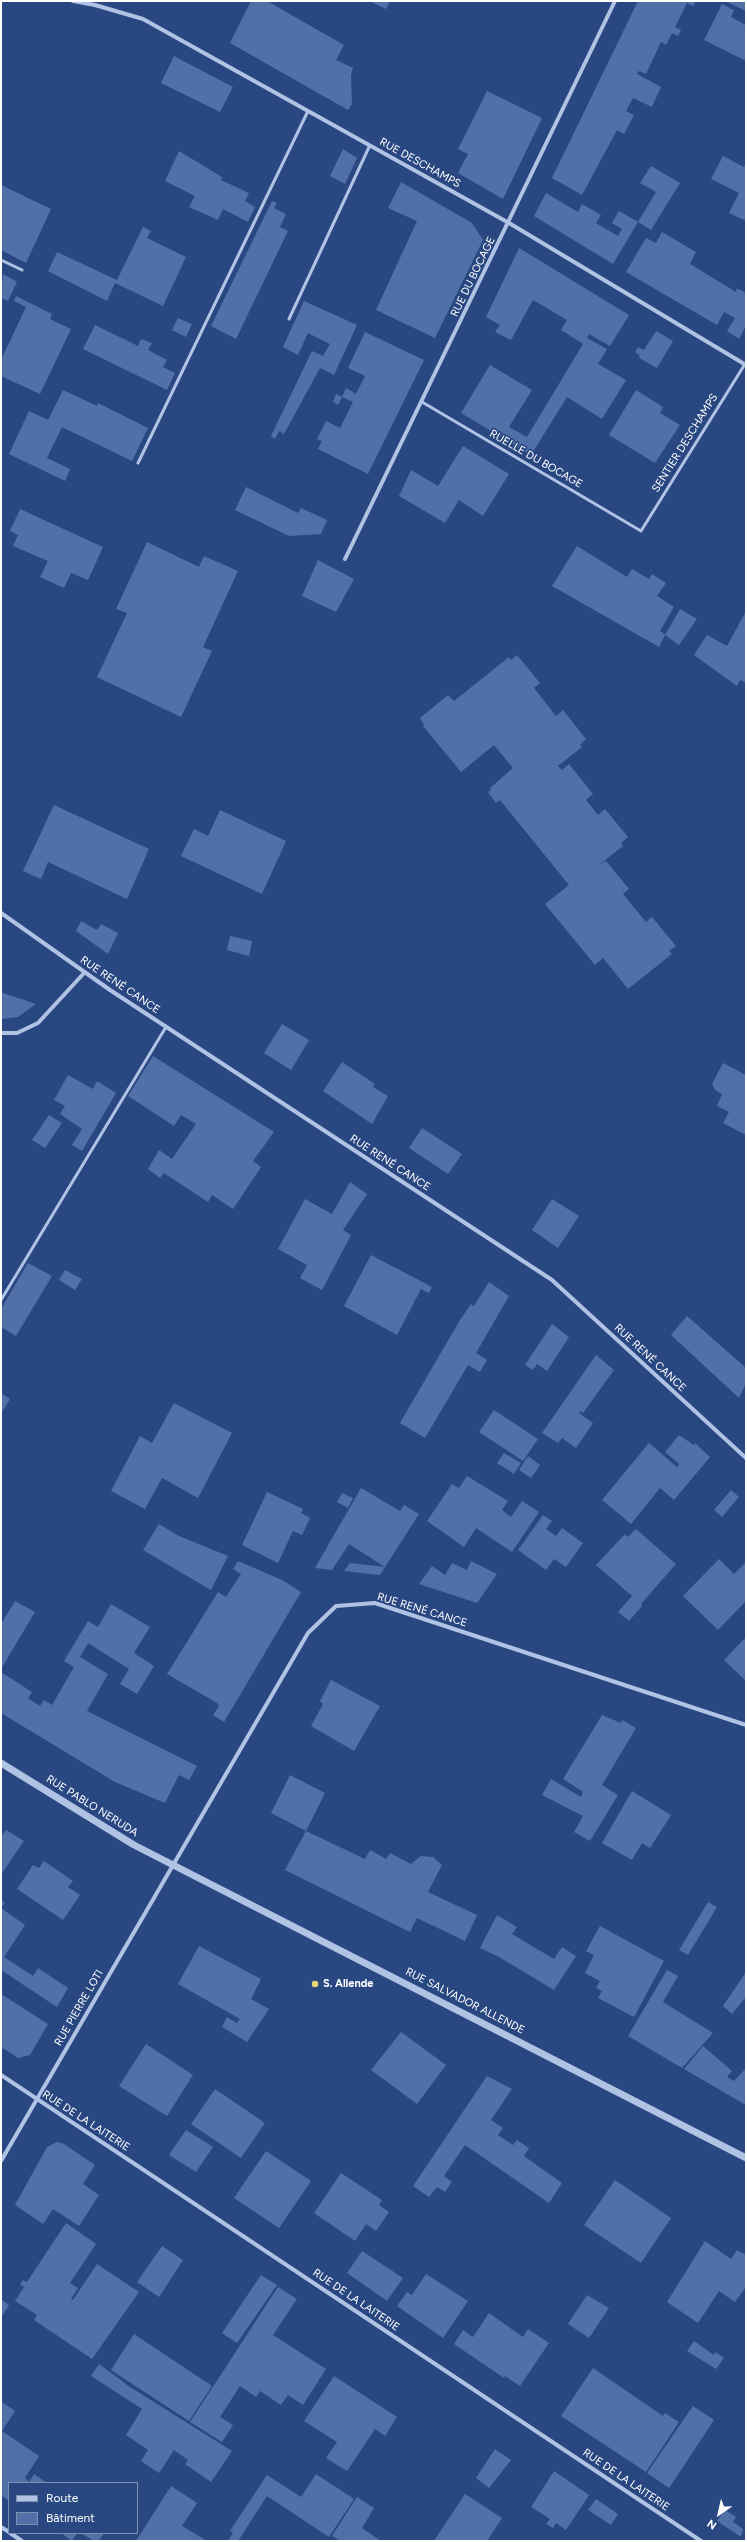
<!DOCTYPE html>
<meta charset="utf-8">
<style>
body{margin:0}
#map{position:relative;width:747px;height:2542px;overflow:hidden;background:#294780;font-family:Figtree,sans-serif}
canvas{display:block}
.frame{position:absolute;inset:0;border:2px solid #fff;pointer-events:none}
.legend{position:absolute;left:8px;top:2482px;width:130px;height:52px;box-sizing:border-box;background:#294780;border:1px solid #7f91b3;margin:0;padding:5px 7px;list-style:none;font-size:12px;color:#fff}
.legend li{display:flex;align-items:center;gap:8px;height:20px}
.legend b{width:20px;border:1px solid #7f91b3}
.north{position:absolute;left:699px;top:2494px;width:40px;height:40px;-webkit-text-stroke:3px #294780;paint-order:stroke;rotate:214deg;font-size:11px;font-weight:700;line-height:16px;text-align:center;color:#fff}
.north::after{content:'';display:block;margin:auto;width:14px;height:18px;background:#fff;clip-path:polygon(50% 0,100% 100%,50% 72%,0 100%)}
</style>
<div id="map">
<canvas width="747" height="2542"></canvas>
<div class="frame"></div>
<ul class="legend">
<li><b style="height:5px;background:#b1c3e5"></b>Route</li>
<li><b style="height:11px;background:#5270a8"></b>Bâtiment</li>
</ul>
<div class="north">N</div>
</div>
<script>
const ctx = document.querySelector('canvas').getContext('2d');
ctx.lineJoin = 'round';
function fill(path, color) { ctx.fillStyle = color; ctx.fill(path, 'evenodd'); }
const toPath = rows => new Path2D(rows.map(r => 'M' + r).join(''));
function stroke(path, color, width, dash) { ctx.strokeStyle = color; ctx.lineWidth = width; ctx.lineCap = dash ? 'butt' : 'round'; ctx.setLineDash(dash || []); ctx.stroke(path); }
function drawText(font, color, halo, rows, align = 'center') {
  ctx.font = font + ' Figtree,sans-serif'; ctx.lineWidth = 3.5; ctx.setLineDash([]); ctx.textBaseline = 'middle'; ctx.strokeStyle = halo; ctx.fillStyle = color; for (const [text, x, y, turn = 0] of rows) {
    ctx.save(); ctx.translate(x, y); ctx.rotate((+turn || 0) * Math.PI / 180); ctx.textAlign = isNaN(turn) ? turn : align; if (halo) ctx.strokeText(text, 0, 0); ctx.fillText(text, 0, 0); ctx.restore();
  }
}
fill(toPath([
 [251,1,267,1,344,45,336,60,353,68,351,75,352,104,348,110,230,43],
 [369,1,390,1,386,9],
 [638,1,696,1,693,6,687,3,675,27,681,30,678,36,672,33,666,45,661,42,646,74,639,71,637,74,661,87,652,107,633,98,626,111,634,115,624,134,617,130,582,195,552,178],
 [725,1,746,1,746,11],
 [722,4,734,10,731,17,746,25,746,61,704,40],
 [174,56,233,87,220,112,161,83],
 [487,91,542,118,503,199,458,173,468,154,458,149],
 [343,149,357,158,345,184,330,176],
 [179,151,222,177,221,180,249,193,245,201,255,207,248,222,223,209,218,220,189,207,195,196,165,181],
 [723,156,744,167,746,163,746,221,729,213,739,193,711,179],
 [651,166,680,183,651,230,638,222,656,192,640,183],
 [401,182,472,223,483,240,435,338,376,310,417,221,388,208],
 [1,185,51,209,26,263,1,250],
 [546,193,578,212,582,204,601,215,596,223,618,236,622,229,612,223,619,211,638,222,613,264,534,216],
 [272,201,277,203,274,208,286,214,280,227,288,231,236,339,211,326],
 [143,227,151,231,147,238,186,257,163,306,115,283,107,301,48,271,57,252,117,280],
 [662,232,696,252,690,264,736,292,737,288,746,293,746,326,739,339,727,331,735,318,724,312,717,325,626,272,646,238,656,243],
 [519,248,629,315,610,346,589,334,587,338,607,349,598,364,626,380,602,419,567,397,531,455,461,413,490,365,532,390,509,427,527,437,583,344,561,330,567,320,533,300,511,340,495,332,500,325,486,317],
 [3,274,17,282,8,301,1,298],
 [16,296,52,314,50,319,71,329,40,394,1,376,1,360,26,307,14,301],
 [304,301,357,325,334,375,320,368,284,434,279,431,275,439,271,436,312,351,323,356,330,344,308,333,298,355,283,347],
 [178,318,192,324,186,337,172,330],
 [95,325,138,346,141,339,152,343,148,350,167,360,163,367,175,373,167,390,83,349],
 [656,331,673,341,657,368,639,358,640,356,635,352,638,347,644,350],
 [365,332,424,360,368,474,318,449,322,441,317,439,326,421,340,428,353,402,342,397,346,388,356,394,365,376,348,368],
 [63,390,97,406,98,403,148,428,132,461,62,427,47,458,70,469,65,481,9,454,29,411,48,420],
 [636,390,663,407,660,413,680,425,655,463,609,435],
 [336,394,342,397,338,405,333,402],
 [463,446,509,474,483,516,459,500,445,523,399,496,411,470,438,486],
 [246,487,298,513,301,508,327,520,321,534,289,536,235,510],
 [20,509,103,547,88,580,71,573,64,588,40,577,48,561,13,546,18,535,10,531],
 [147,542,199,567,204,556,238,571,203,647,212,651,181,717,97,677,127,613,116,609],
 [577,546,627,577,632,569,649,579,652,574,666,583,657,596,674,607,660,631,665,635,659,647,552,586],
 [318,560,354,579,336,612,302,596],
 [680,609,697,619,679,645,665,635],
 [746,611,746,683,740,680,737,686,694,655,707,635,727,646],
 [517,655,540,683,534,688,556,716,563,710,586,739,580,745,582,747,558,766,562,770,569,764,593,794,586,800,598,815,605,809,628,837,621,843,623,846,599,865,606,861,629,889,623,894,646,922,652,917,676,946,669,951,672,954,628,989,603,958,595,965,545,904,569,885,500,800,496,803,488,792,491,790,490,788,513,768,494,745,461,772,423,726,424,725,420,718,448,695,454,701,509,657,511,660],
 [54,805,149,849,127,899,48,862,41,879,23,871],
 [220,810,286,841,262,894,181,856,194,829,208,836],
 [81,921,97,930,101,924,118,933,108,954,76,931],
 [230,936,252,941,249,956,227,950],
 [1,992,3,993,36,1004,18,1017,1,1019],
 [282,1024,309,1040,291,1070,264,1053],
 [153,1056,274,1132,253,1161,261,1167,233,1209,212,1195,208,1202,164,1173,160,1178,148,1169,159,1150,172,1159,196,1124,181,1115,174,1126,128,1096],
 [342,1062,375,1084,373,1087,388,1096,372,1124,323,1091],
 [723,1063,746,1075,746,1135,723,1123,729,1112,717,1106,722,1094,715,1090,712,1084],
 [68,1075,93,1089,97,1081,116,1093,82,1151,72,1145,82,1129,60,1114,65,1106,54,1100],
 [49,1115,62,1123,45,1148,32,1140],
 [422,1128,462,1154,448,1174,409,1148],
 [350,1182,367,1194,343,1230,351,1235,322,1290,300,1278,307,1265,278,1249,305,1199,332,1214],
 [552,1199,579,1216,558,1248,532,1230],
 [371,1255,432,1287,429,1293,421,1289,397,1335,344,1306],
 [28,1263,52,1276,16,1336,1,1327,1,1309],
 [65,1270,82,1279,75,1290,59,1280],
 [489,1282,509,1296,476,1353,487,1360,480,1372,468,1365,425,1438,400,1423,460,1320,471,1304,474,1306],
 [687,1316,746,1368,746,1383,739,1398,671,1335],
 [552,1324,569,1337,547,1371,537,1364,533,1370,525,1365],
 [596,1355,614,1370,583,1413,580,1411,579,1413,593,1423,576,1448,562,1438,558,1443,542,1433],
 [1,1393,10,1399,1,1414],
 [174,1403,232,1433,198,1498,162,1478,145,1509,111,1491,140,1436,152,1443],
 [494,1410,538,1439,523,1461,479,1432],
 [679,1435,694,1445,695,1443,710,1457,674,1500,660,1488,631,1524,602,1500,649,1443,677,1467,679,1464,665,1452],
 [504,1453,521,1463,514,1474,497,1463],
 [528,1456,540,1465,531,1478,519,1470],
 [467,1476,508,1501,502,1510,511,1517,522,1501,539,1512,512,1552,476,1528,464,1547,427,1521,452,1484,459,1488],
 [361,1488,400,1511,404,1505,419,1514,385,1567,349,1544,332,1570,315,1568],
 [731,1490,739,1497,722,1517,714,1510],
 [267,1492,303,1509,301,1513,310,1518,302,1535,293,1531,278,1563,242,1545],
 [342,1493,353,1498,348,1508,337,1502],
 [543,1515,552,1521,546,1529,556,1536,562,1528,583,1543,566,1567,554,1559,546,1570,518,1550],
 [159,1524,179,1536,228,1556,211,1590,143,1550],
 [636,1529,676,1564,641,1604,642,1606,629,1621,618,1612,632,1596,596,1565,625,1534,628,1537],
 [719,1559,734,1574,746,1562,746,1601,718,1630,683,1596],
 [238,1561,282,1580,301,1592,224,1722,213,1715,219,1706,217,1703,167,1674,218,1592,226,1597,241,1574,233,1569],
 [471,1561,497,1574,477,1603,419,1584,432,1566,445,1575,452,1563,467,1570],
 [350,1563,385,1567,380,1575,344,1571],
 [15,1601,35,1612,1,1669,1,1624],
 [111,1604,150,1627,134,1653,154,1666,137,1694,120,1684,129,1669,88,1643,80,1657,108,1674,87,1711,197,1766,189,1780,179,1775,165,1803,115,1782,1,1713,1,1672,32,1692,28,1698,40,1706,44,1700,52,1705,74,1667,64,1661,88,1621,98,1627],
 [746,1637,746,1681,724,1660],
 [331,1680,380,1706,354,1751,311,1726,323,1704,320,1701],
 [602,1715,621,1723,622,1720,636,1728,602,1785,618,1795,590,1841,574,1832,583,1816,542,1795,551,1779,581,1797,583,1792,563,1779],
 [290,1775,325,1793,306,1831,271,1813],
 [632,1791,671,1815,650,1848,642,1843,632,1860,602,1843],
 [6,1830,24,1841,2,1873,1,1837],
 [306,1831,365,1859,370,1850,386,1859,390,1853,411,1864,421,1856,433,1857,442,1865,428,1892,477,1915,465,1941,417,1918,410,1932,285,1870],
 [44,1861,73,1881,68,1887,80,1895,63,1920,17,1889,33,1865,39,1868],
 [1,1900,5,1903,1,1908,25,1925,4,1957,33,1976,38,1968,68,1988,57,2007,1,1970],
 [708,1902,717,1907,688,1955,679,1950],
 [497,1915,517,1927,512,1934,554,1959,562,1947,576,1956,554,1990,499,1957,480,1948],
 [600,1926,664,1961,634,2017,598,1998,602,1991,596,1988,600,1981,585,1973,594,1955,586,1951],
 [199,1946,261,1979,251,1999,269,2009,247,2042,222,2027,227,2017,237,2023,240,2019,178,1984],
 [667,1970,678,1976,663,2002,713,2033,682,2068,628,2036],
 [746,1972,746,1997,732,2014,723,2006],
 [1,1994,48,2024,30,2055,18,2058,1,2047],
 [401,2032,446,2065,417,2104,371,2070],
 [146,2044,193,2075,167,2116,119,2086],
 [703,2046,732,2071,727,2077,734,2081,746,2068,746,2102,744,2104,684,2069],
 [487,2076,512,2089,491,2120,503,2128,498,2135,513,2145,517,2140,529,2148,524,2156,562,2183,549,2203,465,2145,444,2176,452,2182,445,2192,437,2187,429,2197,413,2186],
 [215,2089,265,2123,241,2158,191,2124],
 [186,2130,213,2147,196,2172,169,2155],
 [57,2142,64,2144,95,2165,83,2184,99,2195,79,2226,53,2209,43,2224,15,2205,47,2147],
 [266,2151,311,2181,279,2228,234,2198],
 [341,2173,382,2200,379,2205,389,2212,376,2231,366,2224,355,2241,314,2213],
 [615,2180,671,2218,641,2263,584,2225],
 [66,2223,96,2244,70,2283,78,2288,71,2299,73,2300,97,2264,139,2292,92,2359,34,2320,37,2315,15,2301,24,2287,20,2285,23,2280,27,2282],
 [705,2241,731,2259,737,2250,746,2255,746,2287,735,2302,719,2291,698,2323,667,2302],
 [162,2246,183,2260,159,2297,137,2282],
 [362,2251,403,2278,387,2301,347,2273],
 [426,2274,468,2301,443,2338,397,2306,407,2292,412,2295],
 [261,2275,277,2285,237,2343,222,2333],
 [278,2287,297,2299,273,2335,326,2369,303,2405,288,2395,281,2405,260,2391,256,2397,240,2386,220,2417,233,2425,222,2442,190,2422],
 [587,2295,609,2308,589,2338,568,2324],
 [1,2299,9,2305,1,2318],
 [489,2313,523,2337,528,2329,549,2343,520,2386,505,2376,504,2378,454,2344,463,2330,473,2337],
 [134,2334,212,2386,189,2421,111,2370],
 [694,2341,714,2355,715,2352,724,2358,716,2369,687,2351],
 [99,2364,130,2387,232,2451,211,2482,185,2464,188,2460,174,2450,159,2473,141,2461,148,2450,126,2435,142,2409,91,2376],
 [593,2368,663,2416,665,2413,679,2422,646,2472,561,2416],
 [334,2376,397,2417,385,2436,375,2429,347,2471,326,2458,337,2442,304,2421],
 [2,2402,15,2411,2,2431,39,2456,25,2478,29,2482,34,2474,47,2483,9,2483,9,2501,1,2495],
 [693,2406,714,2420,669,2488,647,2473],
 [495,2449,511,2460,489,2488,476,2478],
 [554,2471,589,2495,566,2530,556,2523,553,2528,546,2524,550,2519,531,2507],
 [316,2474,354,2499,329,2537,267,2496,238,2541,228,2541,233,2533,230,2531,267,2475,301,2497],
 [171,2486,197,2503,182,2526,207,2541,136,2541],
 [465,2494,502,2518,487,2541,434,2541],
 [357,2497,374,2508,362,2528,381,2541,341,2541,332,2536],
 [596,2499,618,2514,611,2525,588,2510],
 [725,2510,736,2517,733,2522,743,2529,741,2537,717,2521],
 [61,2533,77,2533,72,2541],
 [81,2533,104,2533,99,2541,94,2541]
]), '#5270a8');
stroke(toPath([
 [1,260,22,270],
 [289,319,370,145],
 [422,402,641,531,745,364],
 [138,463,308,111],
 [1,1300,166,1027]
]), '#b1c3e5', 3);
stroke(toPath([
 [73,1,95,5,143,19,509,223,746,365],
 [345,559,615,1],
 [1,913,110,990,552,1280,746,1458],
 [1,1033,17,1033,38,1023,85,972],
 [1,2075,701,2541],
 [1,2161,308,1633,336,1606,375,1603,746,1725],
 [1,2527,9,2532],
 [10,2533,22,2541]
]), '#b1c3e5', 4);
stroke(toPath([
 [1,1763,134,1845,746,2158]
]), '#b1c3e5', 7);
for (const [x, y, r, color] of [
 [315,1984,4,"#ecd678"]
]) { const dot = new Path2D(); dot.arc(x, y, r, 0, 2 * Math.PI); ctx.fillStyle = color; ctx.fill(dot); stroke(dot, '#294780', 1.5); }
drawText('11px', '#fff', '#294780', [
 ["RUE DESCHAMPS",420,163,29],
 ["RUE DU BOCAGE",473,277,-64],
 ["SENTIER DESCHAMPS",685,443,-58],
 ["RUELLE DU BOCAGE",536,459,30],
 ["RUE RENÉ CANCE",120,985,34],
 ["RUE RENÉ CANCE",390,1163,33],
 ["RUE RENÉ CANCE",650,1358,43],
 ["RUE RENÉ CANCE",422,1610,17],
 ["RUE PABLO NERUDA",92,1806,32],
 ["RUE SALVADOR ALLENDE",465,2001,27],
 ["RUE PIERRE LOTI",79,2008,-60],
 ["RUE DE LA LAITERIE",86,2121,33],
 ["RUE DE LA LAITERIE",356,2300,34],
 ["RUE DE LA LAITERIE",626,2480,34]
]);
drawText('bold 11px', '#fff', '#294780', [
 ["S. Allende",323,1984]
], 'left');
</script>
